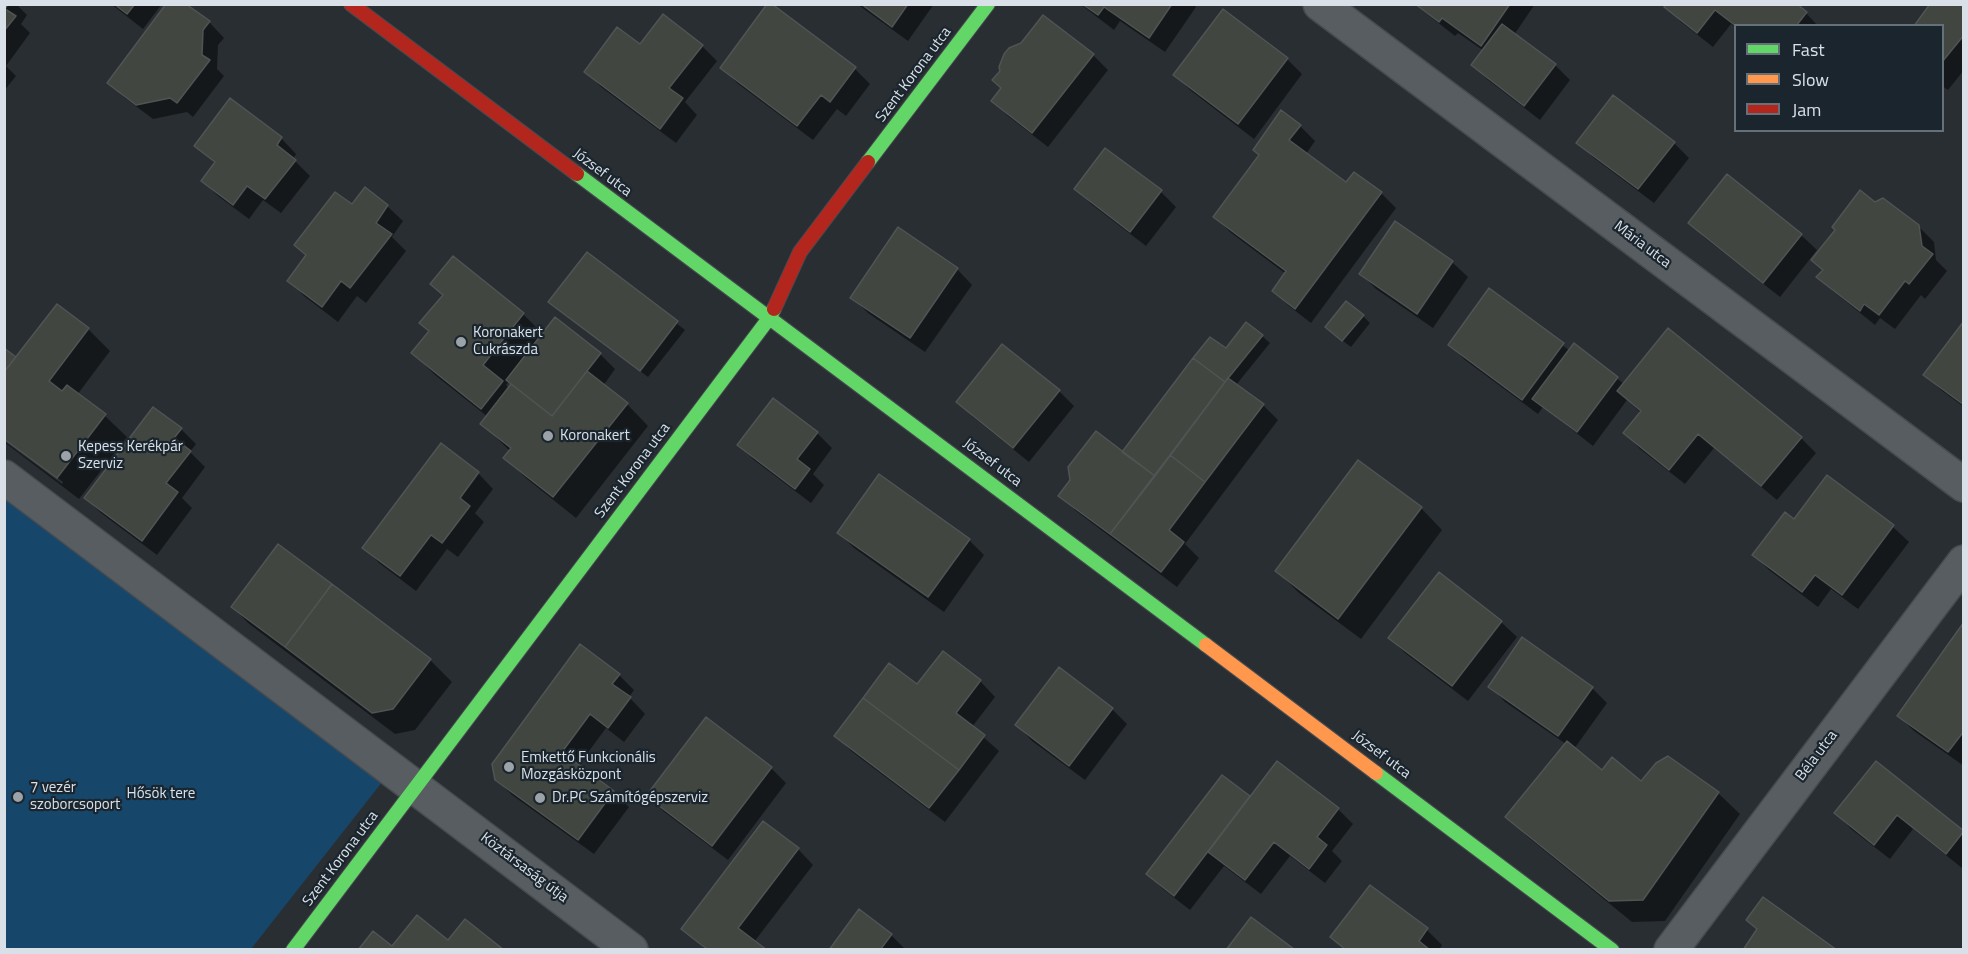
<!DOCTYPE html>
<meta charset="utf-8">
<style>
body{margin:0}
#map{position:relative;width:1968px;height:954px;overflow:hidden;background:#292e33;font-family:"Titillium Web",sans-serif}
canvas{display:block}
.frame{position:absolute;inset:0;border:6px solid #d9e0e7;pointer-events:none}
.legend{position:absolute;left:1734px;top:24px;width:210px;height:108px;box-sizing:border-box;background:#1a252e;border:2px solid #667078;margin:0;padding:8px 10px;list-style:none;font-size:18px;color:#d9e0e7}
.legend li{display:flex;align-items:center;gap:12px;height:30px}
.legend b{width:30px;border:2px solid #667078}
</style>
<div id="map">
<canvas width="1968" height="954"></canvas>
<div class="frame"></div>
<ul class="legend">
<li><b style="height:8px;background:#63d668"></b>Fast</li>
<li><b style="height:8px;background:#ff974d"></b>Slow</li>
<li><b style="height:8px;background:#b3261e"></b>Jam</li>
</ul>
</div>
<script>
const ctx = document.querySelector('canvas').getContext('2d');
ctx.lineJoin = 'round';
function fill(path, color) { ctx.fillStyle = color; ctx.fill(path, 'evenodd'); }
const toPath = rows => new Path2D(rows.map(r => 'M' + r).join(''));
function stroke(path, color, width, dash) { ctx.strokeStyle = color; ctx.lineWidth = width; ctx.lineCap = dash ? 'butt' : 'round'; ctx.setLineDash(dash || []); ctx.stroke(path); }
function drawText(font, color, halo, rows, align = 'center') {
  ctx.font = font + ' "Titillium Web",sans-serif'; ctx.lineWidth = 4.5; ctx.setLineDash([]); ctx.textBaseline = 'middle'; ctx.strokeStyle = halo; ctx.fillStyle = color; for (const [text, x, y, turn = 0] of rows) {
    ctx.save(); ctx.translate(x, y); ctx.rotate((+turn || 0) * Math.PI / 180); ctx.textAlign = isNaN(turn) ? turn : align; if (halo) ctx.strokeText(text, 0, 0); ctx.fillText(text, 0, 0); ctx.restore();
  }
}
fill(toPath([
 [4,477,390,772,251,949,5,949]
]), '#16476b');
fill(toPath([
 [4,4,16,4,27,15,21,24,30,33,6,66,16,76,4,91],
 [111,4,162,4,143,29],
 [770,4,855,69,870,84,846,116,837,109,813,140,737,83,722,67],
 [857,4,934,4,908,41],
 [1080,4,1193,4,1196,7,1165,52,1120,21,1114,30],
 [1414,4,1535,4,1514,35,1555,65,1570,80,1540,120,1488,80,1473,65,1484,51,1458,33,1455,36],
 [1964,4,1964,70,1948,90,1942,86,1942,26],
 [1666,6,1806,13,1818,26,1736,26,1736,27,1731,24,1713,47,1681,22],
 [1223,11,1287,59,1302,74,1254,139,1190,90,1175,75],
 [209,22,224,38,218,45,217,69,224,76,193,117,187,112,153,119,125,98,109,83],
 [640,46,702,46,717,61,685,102,697,115,676,143,601,87,586,71],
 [1093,55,1108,70,1048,147,1008,116,993,101,1002,88],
 [231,100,281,138,296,154,293,159,310,176,281,213,263,200,249,219,218,196,203,181,216,164,196,146],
 [1300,126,1315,141,1306,154,1346,184,1381,193,1396,208,1311,323,1289,306,1274,291,1286,274,1230,232,1215,217],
 [1578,143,1674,143,1689,158,1654,203,1594,158],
 [1727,176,1801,235,1817,250,1780,297,1705,238,1690,223],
 [1076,189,1161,192,1176,207,1146,246,1091,204],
 [365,190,387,206,403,221,392,237,406,251,366,303,357,296,338,322,304,296,289,280,307,257,296,245,353,206],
 [1875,204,1918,226,1934,242,1936,260,1947,271,1925,299,1921,295,1895,329,1880,318,1875,325,1834,292,1818,277,1824,271,1813,260,1837,230],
 [587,254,685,330,648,377,558,309],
 [453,258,523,314,543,334,600,354,615,369,603,386,627,404,648,426,576,518,527,479,505,458,510,451,482,424,488,417,435,375,413,353,430,331,444,296,432,284],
 [509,381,513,385,509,389,506,385],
 [1452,262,1468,277,1433,328,1376,289,1361,274],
 [957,269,972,285,925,352,868,313,852,297],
 [1490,290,1570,351,1574,345,1624,384,1801,438,1816,453,1777,500,1714,448,1685,484,1640,449,1625,433,1641,413,1627,400,1593,446,1543,407,1538,414,1465,360,1450,345],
 [57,306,88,329,110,351,77,395,105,416,127,437,79,499,4,442,4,441,62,484,63,482,4,437,17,359],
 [1363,316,1370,323,1351,347,1335,335],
 [1964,324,1964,407,1941,390,1925,375],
 [1262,336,1270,343,1236,385,1263,405,1278,420,1185,544,1199,558,1177,587,1076,511,1060,495,1122,454,1210,339,1226,350],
 [1059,391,1074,406,1029,462,973,417,958,402],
 [181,429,196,444,190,452,205,467,182,498,192,508,157,555,101,513,86,498],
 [817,433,832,448,813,474,824,485,811,503,754,460,739,445],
 [478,473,493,489,475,513,484,522,458,557,447,549,416,591,379,563,364,547],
 [1827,477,1893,527,1909,542,1858,609,1831,589,1818,607,1769,570,1754,555,1794,521],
 [1421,508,1442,530,1361,639,1299,593,1277,571],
 [839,533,969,540,984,555,944,612,854,548],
 [1439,575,1501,622,1517,637,1468,701,1405,653,1390,638],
 [331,585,430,660,452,682,415,730,395,734,248,623,233,607],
 [1964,625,1964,766,1914,731,1899,716],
 [943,654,980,681,995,697,972,727,999,751,945,822,851,751,836,735,918,686],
 [619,675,634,690,629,697,645,714,624,742,606,728,578,766,613,792,629,807,594,854,512,795,496,779],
 [1490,686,1592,688,1607,703,1574,749,1602,772,1641,783,1718,793,1740,814,1665,921,1632,922,1529,838,1507,817,1566,744,1505,702],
 [1112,709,1127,724,1085,780,1032,741,1017,725],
 [1876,763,1964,833,1962,868,1913,829,1890,859,1851,829,1836,813],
 [771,768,786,783,728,860,663,811,648,795],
 [1222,777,1250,799,1338,809,1353,824,1332,851,1342,861,1325,883,1290,856,1261,894,1224,866,1190,910,1163,889,1148,874],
 [798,849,813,865,754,942,764,950,706,950,683,928],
 [1427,930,1442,945,1439,950,1344,950,1332,937],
 [891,935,906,950,831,950]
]), '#0007');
const building = toPath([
 [4,4,8,4,5,9,16,16,4,31,4,4],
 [114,4,135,4,127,14,114,4],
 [166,4,186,4,210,21,203,30,202,55,210,60,177,103,170,98,136,105,107,83,166,4],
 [767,4,772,4,856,67,830,102,821,95,797,126,720,68,767,4],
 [861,4,908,4,892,27,861,4],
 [1082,4,1172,4,1149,38,1104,7,1098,15,1082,4],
 [1415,4,1510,4,1481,46,1442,18,1439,22,1415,4],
 [1666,4,1797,4,1807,12,1796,26,1736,26,1715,10,1697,33,1664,7,1666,4],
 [1930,4,1964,4,1964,35,1942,62,1942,26,1914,26,1930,4],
 [1223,9,1288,58,1238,124,1173,75,1223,9],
 [663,14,703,45,669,88,683,98,660,129,584,72,617,27,640,44,663,14],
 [1043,15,1094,54,1032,133,991,101,1001,88,992,80,1000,71,999,67,1004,54,1009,48,1021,43,1043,15],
 [1502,24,1556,64,1524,106,1471,65,1502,24],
 [1613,95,1675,142,1638,189,1576,143,1613,95],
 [230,98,282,137,277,145,296,160,265,199,247,186,233,205,201,181,215,162,194,146,230,98],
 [1281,110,1301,125,1289,140,1346,182,1354,172,1382,192,1295,309,1272,291,1286,271,1213,217,1259,155,1253,150,1281,110],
 [1105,148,1162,190,1130,232,1074,189,1105,148],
 [1727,174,1802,234,1763,283,1688,223,1727,174],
 [365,187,388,205,376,223,392,234,350,288,341,281,322,307,287,281,306,255,294,245,335,192,352,204,365,187],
 [1860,190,1875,202,1883,198,1919,225,1922,246,1933,254,1909,284,1905,281,1879,315,1864,304,1860,311,1816,277,1823,270,1811,260,1835,230,1832,227,1860,190],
 [1395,221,1453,261,1417,314,1359,274,1395,221],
 [898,227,958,268,910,338,850,298,898,227],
 [587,252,678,321,640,371,548,302,587,252],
 [453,256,524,313,483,365,503,381,481,409,411,353,429,331,419,323,443,295,430,284,453,256],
 [1489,288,1564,343,1522,400,1448,345,1489,288],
 [1346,301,1364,315,1342,341,1325,327,1346,301],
 [57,304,89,328,49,381,62,391,67,385,106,414,57,478,4,439,4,372,57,304],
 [555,317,601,353,552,416,506,380,555,317],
 [1964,321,1964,405,1923,375,1964,321],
 [1246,322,1263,335,1225,382,1193,358,1210,337,1226,348,1246,322],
 [1668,328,1802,437,1761,486,1698,434,1669,470,1623,433,1641,411,1617,391,1668,328],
 [1574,343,1618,377,1577,432,1532,399,1574,343],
 [1002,344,1060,390,1013,448,956,402,1002,344],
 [4,348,16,357,4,372,4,348],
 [1193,358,1225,382,1155,476,1122,452,1193,358],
 [587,371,628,403,553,497,503,458,511,448,480,424,511,384,552,416,587,371],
 [1228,378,1264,404,1205,482,1170,455,1228,378],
 [773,398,818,432,797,459,810,469,795,489,737,445,773,398],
 [153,407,182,428,174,438,191,451,166,483,178,492,142,541,84,498,153,407],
 [1096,431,1155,476,1110,534,1058,496,1070,480,1068,467,1096,431],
 [441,443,479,472,460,498,470,506,442,543,431,535,400,576,362,548,441,443],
 [1170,455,1205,482,1169,530,1184,542,1161,572,1110,534,1170,455],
 [1358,460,1422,507,1338,619,1275,571,1358,460],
 [879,474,970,539,928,597,837,533,879,474],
 [1827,475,1894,525,1842,595,1815,575,1802,592,1752,555,1785,512,1794,519,1827,475],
 [278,544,332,584,285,647,231,607,278,544],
 [1439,572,1502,621,1452,686,1388,638,1439,572],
 [332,584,431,659,393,709,372,713,285,647,332,584],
 [1964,622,1964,731,1948,752,1897,716,1964,622],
 [1522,637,1593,687,1558,736,1488,687,1522,637],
 [580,644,620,674,612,684,631,697,608,728,590,714,562,752,614,791,578,840,495,780,492,764,580,644],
 [943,651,981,680,956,713,985,735,959,770,863,698,889,663,917,684,943,651],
 [1059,667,1113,708,1069,766,1015,725,1059,667],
 [863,698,959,770,929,808,834,736,863,698],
 [706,717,772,767,712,846,646,796,706,717],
 [1567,741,1602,770,1612,757,1641,781,1656,763,1668,756,1719,792,1643,900,1609,901,1505,817,1567,741],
 [1277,761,1339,808,1317,837,1327,845,1309,869,1274,842,1245,880,1208,852,1277,761],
 [1876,761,1964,831,1946,854,1897,815,1874,845,1834,813,1876,761],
 [1222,775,1250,796,1174,896,1146,874,1222,775],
 [763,821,799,848,738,928,767,950,708,950,681,929,763,821],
 [1370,885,1428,928,1419,941,1430,950,1346,950,1330,937,1370,885],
 [1763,897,1837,950,1743,950,1757,929,1746,920,1763,897],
 [859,909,892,934,880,950,829,950,859,909],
 [417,915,448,940,465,919,504,950,358,950,373,931,392,946,417,915],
 [1251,917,1294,949,1293,950,1226,950,1251,917]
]);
fill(building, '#414640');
stroke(building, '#505454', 1.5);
const street = toPath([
 [1320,4,1964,485],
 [4,477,631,950],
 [1671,950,1964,562]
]);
const fast = toPath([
 [868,162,988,4],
 [577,174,1206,645],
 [1376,773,1612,950],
 [293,950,770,317,774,309]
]);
const slow = toPath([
 [1206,645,1376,773]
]);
const jam = toPath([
 [351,4,577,174],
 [774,309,800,252,868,162]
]);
stroke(street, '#464b50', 36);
stroke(fast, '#464b50', 16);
stroke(slow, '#464b50', 16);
stroke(jam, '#464b50', 16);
stroke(street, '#585d61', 33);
stroke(fast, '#63d668', 14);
stroke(slow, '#ff974d', 14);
stroke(jam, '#b3261e', 14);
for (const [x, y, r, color] of [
 [461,342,6,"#9ba2a8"],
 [548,436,6,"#9ba2a8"],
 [66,456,6,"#9ba2a8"],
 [509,767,6,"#9ba2a8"],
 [18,797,6,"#9ba2a8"],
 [540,798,6,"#9ba2a8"]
]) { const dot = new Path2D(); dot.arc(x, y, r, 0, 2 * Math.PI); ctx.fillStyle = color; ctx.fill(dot); stroke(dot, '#1a252e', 2); }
drawText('15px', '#d9e0e7', '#1a252e', [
 ["Szent Korona utca",914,75,-53],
 ["József utca",602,173,37],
 ["Mária utca",1642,245,37],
 ["József utca",992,463,37],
 ["Szent Korona utca",633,471,-53],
 ["József utca",1381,755,37],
 ["Béla utca",1817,756,-53],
 ["Szent Korona utca",341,859,-53],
 ["Köztársaság útja",524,868,37]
]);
drawText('15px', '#d9e0e7', '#1a252e', [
 ["Koronakert",473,333],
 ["Cukrászda",473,350],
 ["Koronakert",560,436],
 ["Kepess Kerékpár",78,447],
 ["Szerviz",78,464],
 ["Emkettő Funkcionális",521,758],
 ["Mozgásközpont",521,775],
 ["7 vezér",30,788],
 ["szoborcsoport",30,805],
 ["Dr.PC Számítógépszerviz",552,798]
], 'left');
drawText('15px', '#d2e5f6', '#1a252e', [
 ["Hősök tere",161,794]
]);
</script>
